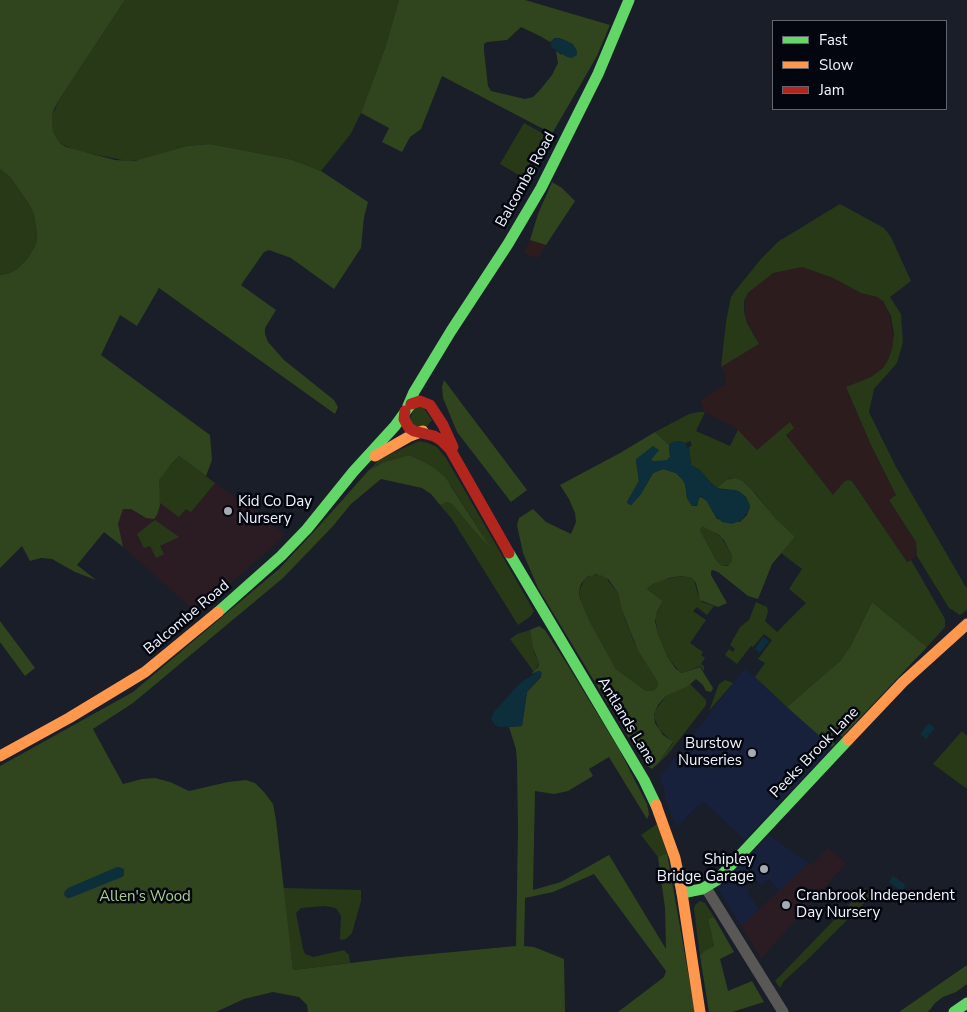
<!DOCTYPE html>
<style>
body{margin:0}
#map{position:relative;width:967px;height:1012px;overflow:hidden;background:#191e29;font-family:"Nunito Sans",sans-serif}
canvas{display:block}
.legend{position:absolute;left:772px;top:20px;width:175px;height:90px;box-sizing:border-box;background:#04060f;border:1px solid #63666f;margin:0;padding:6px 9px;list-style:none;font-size:15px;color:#f1f5fe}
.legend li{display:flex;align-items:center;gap:10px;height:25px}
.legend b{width:25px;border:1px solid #63666f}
</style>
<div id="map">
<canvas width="967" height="1012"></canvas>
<ul class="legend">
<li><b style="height:6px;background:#63d668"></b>Fast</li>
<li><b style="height:6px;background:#ff974d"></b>Slow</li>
<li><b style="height:6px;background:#b3261e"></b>Jam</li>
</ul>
</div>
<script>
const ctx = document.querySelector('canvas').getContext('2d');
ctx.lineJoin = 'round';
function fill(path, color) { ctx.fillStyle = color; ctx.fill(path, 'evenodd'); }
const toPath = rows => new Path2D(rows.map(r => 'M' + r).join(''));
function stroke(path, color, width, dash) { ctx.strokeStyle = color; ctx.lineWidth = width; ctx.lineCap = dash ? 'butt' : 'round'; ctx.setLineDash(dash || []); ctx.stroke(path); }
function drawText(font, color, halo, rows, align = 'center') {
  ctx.font = font + ' "Nunito Sans",sans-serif'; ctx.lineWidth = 5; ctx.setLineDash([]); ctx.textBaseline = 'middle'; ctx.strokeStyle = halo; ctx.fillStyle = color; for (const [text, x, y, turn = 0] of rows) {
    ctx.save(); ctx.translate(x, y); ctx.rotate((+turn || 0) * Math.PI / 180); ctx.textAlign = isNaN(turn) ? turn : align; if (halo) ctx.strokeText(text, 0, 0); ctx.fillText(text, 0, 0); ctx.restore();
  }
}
fill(toPath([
 [745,668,832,747,745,840,703,801,676,827,666,801,664,789,659,778],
 [769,835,809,863,779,891,769,879,760,885,753,876,744,884,749,892,748,894,759,909,741,926,717,887]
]), '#18213b');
fill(toPath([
 [530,240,546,245,538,258,523,253],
 [802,267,833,278,861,293,880,298,889,311,894,340,890,355,886,365,871,377,846,387,871,445,896,495,889,500,916,542,917,556,907,562,852,481,848,480,833,496,786,435,790,423,757,450,733,426,705,412,700,401,726,384,723,378,726,375,721,367,759,344,745,317,745,297,767,276,779,271]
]), '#2c1c1e');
fill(toPath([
 [179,456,285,534,269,550,197,613,123,547,118,528,118,524,123,509,131,509,143,517,160,505,160,499],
 [828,848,846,863,761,959,741,926,809,863,812,865]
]), '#2b1c24');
fill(toPath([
 [125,0,399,0,385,48,361,113,350,135,321,171,289,159,210,144,187,146,143,160,127,161,74,150,60,143,53,132,52,125,52,116,59,100],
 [524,123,546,135,522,177,500,164],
 [0,169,10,177,29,204,34,215,37,234,36,244,28,258,17,269,10,273,0,275],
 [840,204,884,228,891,237,911,281,890,297,901,314,903,342,897,363,874,389,869,412,895,465,967,589,967,610,960,615,949,608,917,556,916,542,889,500,896,495,871,445,846,387,871,377,883,368,888,360,892,349,894,334,891,316,883,301,877,297,861,293,833,278,802,267,773,273,748,293,744,301,744,312,747,323,759,344,721,367,726,322,731,297,735,291,761,259,779,241],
 [416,404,421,404,432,420,425,429,408,424],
 [699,412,705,412,696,431,730,446,738,430,757,450,790,422,794,428,786,435,833,495,844,482,848,480,852,481,907,562,911,560,945,619,945,627,927,647,872,602,851,645,840,661,787,707,755,677,765,663,758,659,772,640,764,634,753,647,751,646,737,664,725,655,729,649,733,652,735,649,730,645,740,627,749,620,756,602,767,607,768,612,765,621,777,632,806,603,789,589,802,569,781,553,795,537,782,527,756,494,743,481,731,478,726,480,717,488,711,483,700,470,691,465,689,447,692,445,690,441,686,443,678,441,671,443,669,445,655,432,689,414],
 [419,441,428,443,437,447,446,458,534,611,531,616,518,625,452,519,440,505,447,502,452,504,475,532,489,545,452,487,430,465,409,455,377,465,366,473,380,459],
 [179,456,215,483,191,512,186,509,179,517,160,503,158,485,160,476],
 [155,520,179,537,160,546,164,554,156,558,150,546,144,548,137,534],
 [701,526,707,527,722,538,732,556,732,561,730,565,722,566,716,560,700,530],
 [593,574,600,575,606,578,618,593,625,619,634,642,657,681,658,686,653,691,646,691,616,669,589,620,581,602,579,591,585,579],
 [683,576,692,578,694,580,698,595,702,602,714,606,707,615,697,607,693,611,706,620,690,643,703,652,701,655,705,658,701,664,704,666,704,671,700,666,683,673,679,671,668,658,658,634,655,617,663,601,647,589,653,584,661,580],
 [530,630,534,652,539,663,534,672,510,639,517,634],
 [725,680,733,683,709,711,719,684],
 [690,684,706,700,706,705,668,754,655,767,673,743,659,729,654,717,655,711,666,696],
 [962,731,967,736,967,789,933,764],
 [657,824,667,853,658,857,641,835],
 [283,888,361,890,361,901,352,933,346,939,340,940,341,916,336,908,324,906,301,908,296,913,303,949,305,954,313,957,344,950,349,955,350,963,293,970],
 [865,888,873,894,806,961,784,981,780,988,775,981],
 [700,901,705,903,714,917,708,919,714,946,701,954,700,956,694,909,695,905]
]), '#283918');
fill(toPath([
 [0,0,125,0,59,100,54,109,52,116,53,132,60,143,66,147,115,160,135,161,187,146,210,144,289,159,303,164,321,171,368,202,364,217,361,248,334,289,291,258,269,250,264,252,241,285,276,310,265,328,265,334,268,342,284,360,334,400,338,407,335,414,159,288,137,326,120,315,101,355,210,435,212,460,206,476,179,456,172,463,159,480,160,505,157,515,154,519,146,518,131,509,123,509,118,524,123,547,104,532,77,565,96,580,75,572,52,559,41,558,30,561,22,546,0,568,0,275,10,273,17,269,28,258,36,244,37,234,34,215,29,204,10,177,0,169],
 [399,0,525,0,610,25,597,56,553,132,551,133,442,76,421,129,410,137,402,152,382,142,389,128,361,113,385,48],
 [521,27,540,36,550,42,555,38,560,38,562,55,556,51,558,63,552,75,540,90,533,97,525,99,491,91,488,86,484,51,484,44,487,42,507,40],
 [548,137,553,141,552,143,524,189],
 [552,182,562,188,575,201,546,245,530,240,538,214],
 [444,380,527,490,511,502,457,432,443,398,442,387],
 [655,432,669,445,670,457,666,461,652,461,650,458,653,446,636,461,639,481,627,502,631,505,641,494,653,473,663,469,676,473,682,479,685,484,687,498,692,506,697,506,699,498,701,497,707,501,717,519,740,522,747,515,750,506,746,497,738,491,717,488,726,480,734,478,743,481,752,490,776,519,795,537,772,564,758,599,748,596,718,572,713,570,711,571,711,575,727,603,718,607,700,600,696,583,692,578,682,576,669,578,653,584,647,589,663,601,657,612,655,621,658,634,668,658,676,669,682,673,700,667,713,688,711,692,706,691,703,685,696,679,688,686,666,696,658,705,654,714,655,723,663,735,673,742,659,762,652,769,645,765,538,588,523,553,517,525,519,518,533,509,546,522,571,534,576,522,575,513,569,499,560,485,620,453],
 [702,526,719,535,724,540,732,556,732,561,728,566,722,566,716,560,700,530],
 [596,574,602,576,609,580,618,593,622,610,630,631,638,650,657,681,658,686,653,691,646,691,616,669,589,620,580,599,579,591,581,584,587,577],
 [409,455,430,465,445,477,491,548,475,532,452,504,447,502,440,505,431,494,422,488,381,479,351,504,333,526,283,578,133,703,93,729,123,784,142,779,155,778,170,782,189,791,228,782,246,780,255,783,264,792,273,804,276,820,293,970,400,957,516,946,518,830,517,762,516,749,509,727,522,726,527,692,541,677,541,672,539,671,531,674,538,667,539,663,533,648,530,630,539,626,545,630,567,664,620,751,647,804,649,814,647,819,609,757,589,769,593,776,568,791,554,794,535,791,533,890,561,882,609,855,666,949,665,908,658,857,667,853,695,1012,618,1012,664,977,666,971,594,874,553,892,525,898,524,946,534,947,564,959,565,1012,308,1012,307,1005,299,997,273,992,244,999,216,1012,0,1012,0,766,133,692,279,569,320,525,369,470,382,463],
 [872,602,927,647,842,737,835,731,829,739,835,744,832,747,787,707,840,661,851,645],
 [0,621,35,668,25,676,0,642],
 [714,917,734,952,720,959,728,991,752,981,764,1002,732,1012,709,1012,700,956,703,952,714,946,708,919],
 [967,965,967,984,956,992,943,997,935,1003,928,1012,899,1012]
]), '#30451d');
fill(toPath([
 [557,38,563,39,573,44,577,51,577,55,572,58,567,57,554,49,551,46,551,41],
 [678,441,686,443,687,448,689,447,691,465,702,472,712,485,720,489,736,490,743,494,749,503,750,508,742,520,732,524,722,522,714,514,706,500,701,496,699,498,697,505,692,506,687,498,685,484,682,479,676,473,663,469,653,473,641,494,631,505,628,504,627,502,639,481,636,459,653,446,659,450,651,460,654,461,668,460,670,457,669,445,673,442],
 [763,637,769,641,760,653,755,649],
 [538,671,541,672,542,674,527,692,522,726,500,727,495,725,491,719,494,712,519,684],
 [929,723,935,728,926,739,920,734],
 [117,867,119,867,124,869,124,875,122,877,70,898,67,898,64,895,65,891,68,888],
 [893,876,905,884,904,889,900,890,889,882]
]), '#0d2f3c');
stroke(toPath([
 [706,888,783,1012]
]), '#5a5856', 11);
stroke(toPath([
 [408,406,414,392,451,331,508,244,541,188,598,74,629,0],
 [509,553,644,780,656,805],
 [218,612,281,556,307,529,353,472,395,426,411,404],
 [682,893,702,889,717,880,848,740],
 [954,1012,967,1003]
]), '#63d668', 11);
stroke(toPath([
 [375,456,410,436,423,431],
 [848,740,903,682,967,624],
 [0,756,69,718,145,672,218,612],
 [656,805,675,858,682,893,700,1012]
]), '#ff974d', 11);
stroke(toPath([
 [411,404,420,401,430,405,443,425,453,447],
 [405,411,404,419,409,428,414,431,434,436,441,440,450,449,509,553]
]), '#b3261e', 11);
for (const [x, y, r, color] of [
 [228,511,5,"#a5aab3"],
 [752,753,5,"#a5aab3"],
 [764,869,5,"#a5aab3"],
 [786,905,5,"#a5aab3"]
]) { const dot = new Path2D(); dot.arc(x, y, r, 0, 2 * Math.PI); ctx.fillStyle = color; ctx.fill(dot); stroke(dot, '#04060f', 2); }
drawText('15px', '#f1f5fe', '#04060f', [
 ["Balcombe Road",526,180,-61],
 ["Balcombe Road",187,618,-40],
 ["Antlands Lane",626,721,59],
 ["Peeks Brook Lane",815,753,-46]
]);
drawText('15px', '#f1f5fe', '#04060f', [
 ["Kid Co Day",238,502],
 ["Nursery",238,519],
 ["Burstow",742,744,"right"],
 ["Nurseries",742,761,"right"],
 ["Shipley",754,860,"right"],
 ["Bridge Garage",754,877,"right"],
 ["Cranbrook Independent",796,896],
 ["Day Nursery",796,913]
], 'left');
drawText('15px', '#abd186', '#04060f', [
 ["Allen's Wood",145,897]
]);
</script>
